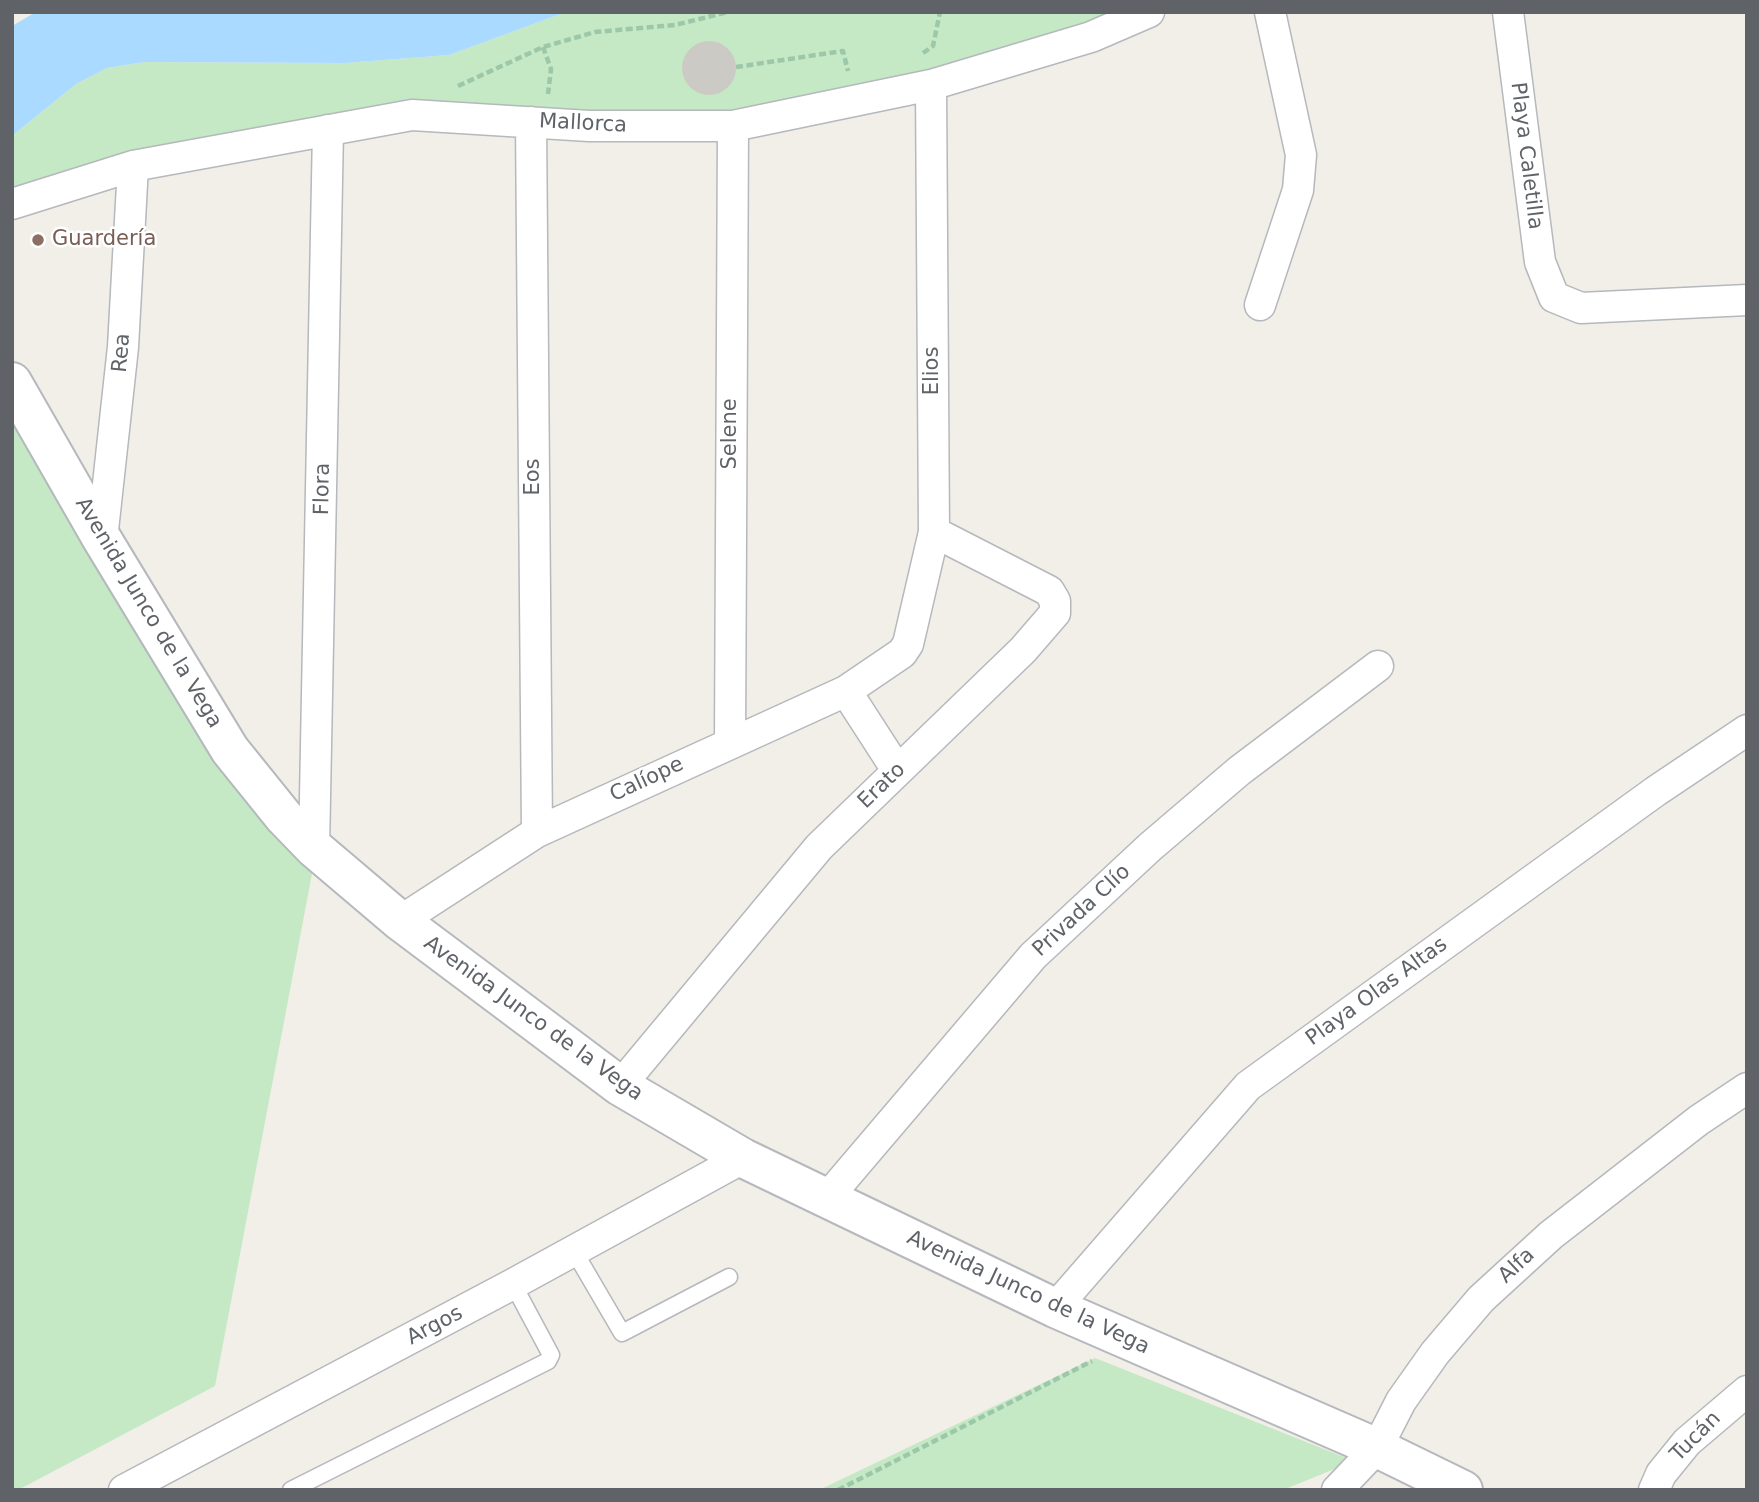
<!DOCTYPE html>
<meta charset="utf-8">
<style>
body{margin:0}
#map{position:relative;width:1759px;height:1502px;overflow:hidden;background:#f1efe8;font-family:"DejaVu Sans",sans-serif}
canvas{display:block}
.frame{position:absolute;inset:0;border:14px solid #5f6368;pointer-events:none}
</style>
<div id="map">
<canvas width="1759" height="1502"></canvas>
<div class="frame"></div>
</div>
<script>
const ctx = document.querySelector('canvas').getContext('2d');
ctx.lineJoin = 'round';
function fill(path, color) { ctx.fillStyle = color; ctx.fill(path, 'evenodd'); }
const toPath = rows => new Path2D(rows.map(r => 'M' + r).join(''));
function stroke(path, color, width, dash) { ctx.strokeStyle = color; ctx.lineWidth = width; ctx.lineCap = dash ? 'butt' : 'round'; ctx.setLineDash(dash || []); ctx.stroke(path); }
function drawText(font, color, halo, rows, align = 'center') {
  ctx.font = font + ' "DejaVu Sans",sans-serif'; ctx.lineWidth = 5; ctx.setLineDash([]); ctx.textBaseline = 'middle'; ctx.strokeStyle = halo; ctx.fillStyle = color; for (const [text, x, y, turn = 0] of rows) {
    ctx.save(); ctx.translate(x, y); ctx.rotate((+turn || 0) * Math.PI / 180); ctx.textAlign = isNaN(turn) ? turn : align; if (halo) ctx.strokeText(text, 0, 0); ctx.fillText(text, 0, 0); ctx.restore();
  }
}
fill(toPath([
 [566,12,1149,12,733,126,412,115,12,204,12,136,76,84,107,68,144,62,345,63,449,55],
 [12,398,318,842,215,1386,18,1490,12,1490],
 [1095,1358,1354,1461,1283,1490,819,1490]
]), '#c5e8c5');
fill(toPath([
 [36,12,566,12,449,55,345,63,144,62,107,68,76,84,12,136,12,26]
]), '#aadaff');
fill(toPath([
 '682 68a27 27 0 1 1 54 0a27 27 0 1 1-54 0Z'
]), '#cccac5');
const service = toPath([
 [574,1251,622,1333,729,1277],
 [291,1490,548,1361,551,1355,513,1284]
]);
const minor = toPath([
 [1508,12,1540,262,1554,297,1581,308,1747,300],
 [531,122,537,832],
 [12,204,133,166,412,115,589,126,733,126,931,85,1091,37,1149,12],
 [1260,305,1298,190,1301,155,1270,12],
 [102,539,123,347,133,166],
 [846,691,897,770],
 [730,742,733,126],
 [314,848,328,130],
 [400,921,537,832,846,691,902,653,908,644,934,532,931,85],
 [620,1086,819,847,1023,650,1055,613,1055,601,1049,591,934,532],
 [827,1198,1033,956,1150,847,1239,771,1378,666],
 [1055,1308,1248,1086,1656,791,1747,730],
 [124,1490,513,1284,743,1158],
 [1337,1490,1377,1448,1401,1401,1435,1353,1481,1299,1551,1235,1699,1120,1747,1088],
 [1654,1490,1661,1474,1687,1442,1747,1391]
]);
const tertiary = toPath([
 [12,382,102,539,230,750,284,817,314,848,400,921,620,1086,743,1158,1055,1308,1377,1448,1463,1490]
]);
stroke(service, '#b5b8bc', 19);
stroke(minor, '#b5b8bc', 33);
stroke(tertiary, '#b5b8bc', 42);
stroke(toPath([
 [543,47,551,69,548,94],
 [923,53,933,46,940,12],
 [736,67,843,51,848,71],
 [458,86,543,47,595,32,675,25,728,12],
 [838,1490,1092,1361]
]), '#9cc7a9', 4.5, [7, 3.5]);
stroke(service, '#fff', 16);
stroke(minor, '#fff', 30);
stroke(tertiary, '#fff', 38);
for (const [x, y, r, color] of [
 [38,240,7,"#8d6e63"]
]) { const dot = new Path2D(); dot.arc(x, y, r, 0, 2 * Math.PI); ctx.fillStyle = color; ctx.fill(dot); stroke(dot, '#fff', 2.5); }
drawText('21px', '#5f6368', '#fff', [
 ["Mallorca",583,124,3],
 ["Playa Caletilla",1526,156,83],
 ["Rea",122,353,-85],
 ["Elios",933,371,-90],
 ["Selene",731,434,-90],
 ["Eos",534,477,-90],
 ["Flora",323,489,-89],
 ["Avenida Junco de la Vega",148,613,59],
 ["Calíope",647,780,-25],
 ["Erato",882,786,-44],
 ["Privada Clío",1082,911,-43],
 ["Playa Olas Altas",1377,992,-36],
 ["Avenida Junco de la Vega",533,1019,36],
 ["Alfa",1517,1266,-43],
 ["Avenida Junco de la Vega",1028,1293,25],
 ["Argos",435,1326,-28],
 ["Tucán",1696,1437,-45]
]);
drawText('21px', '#785e54', '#fff', [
 ["Guardería",52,240]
], 'left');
</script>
